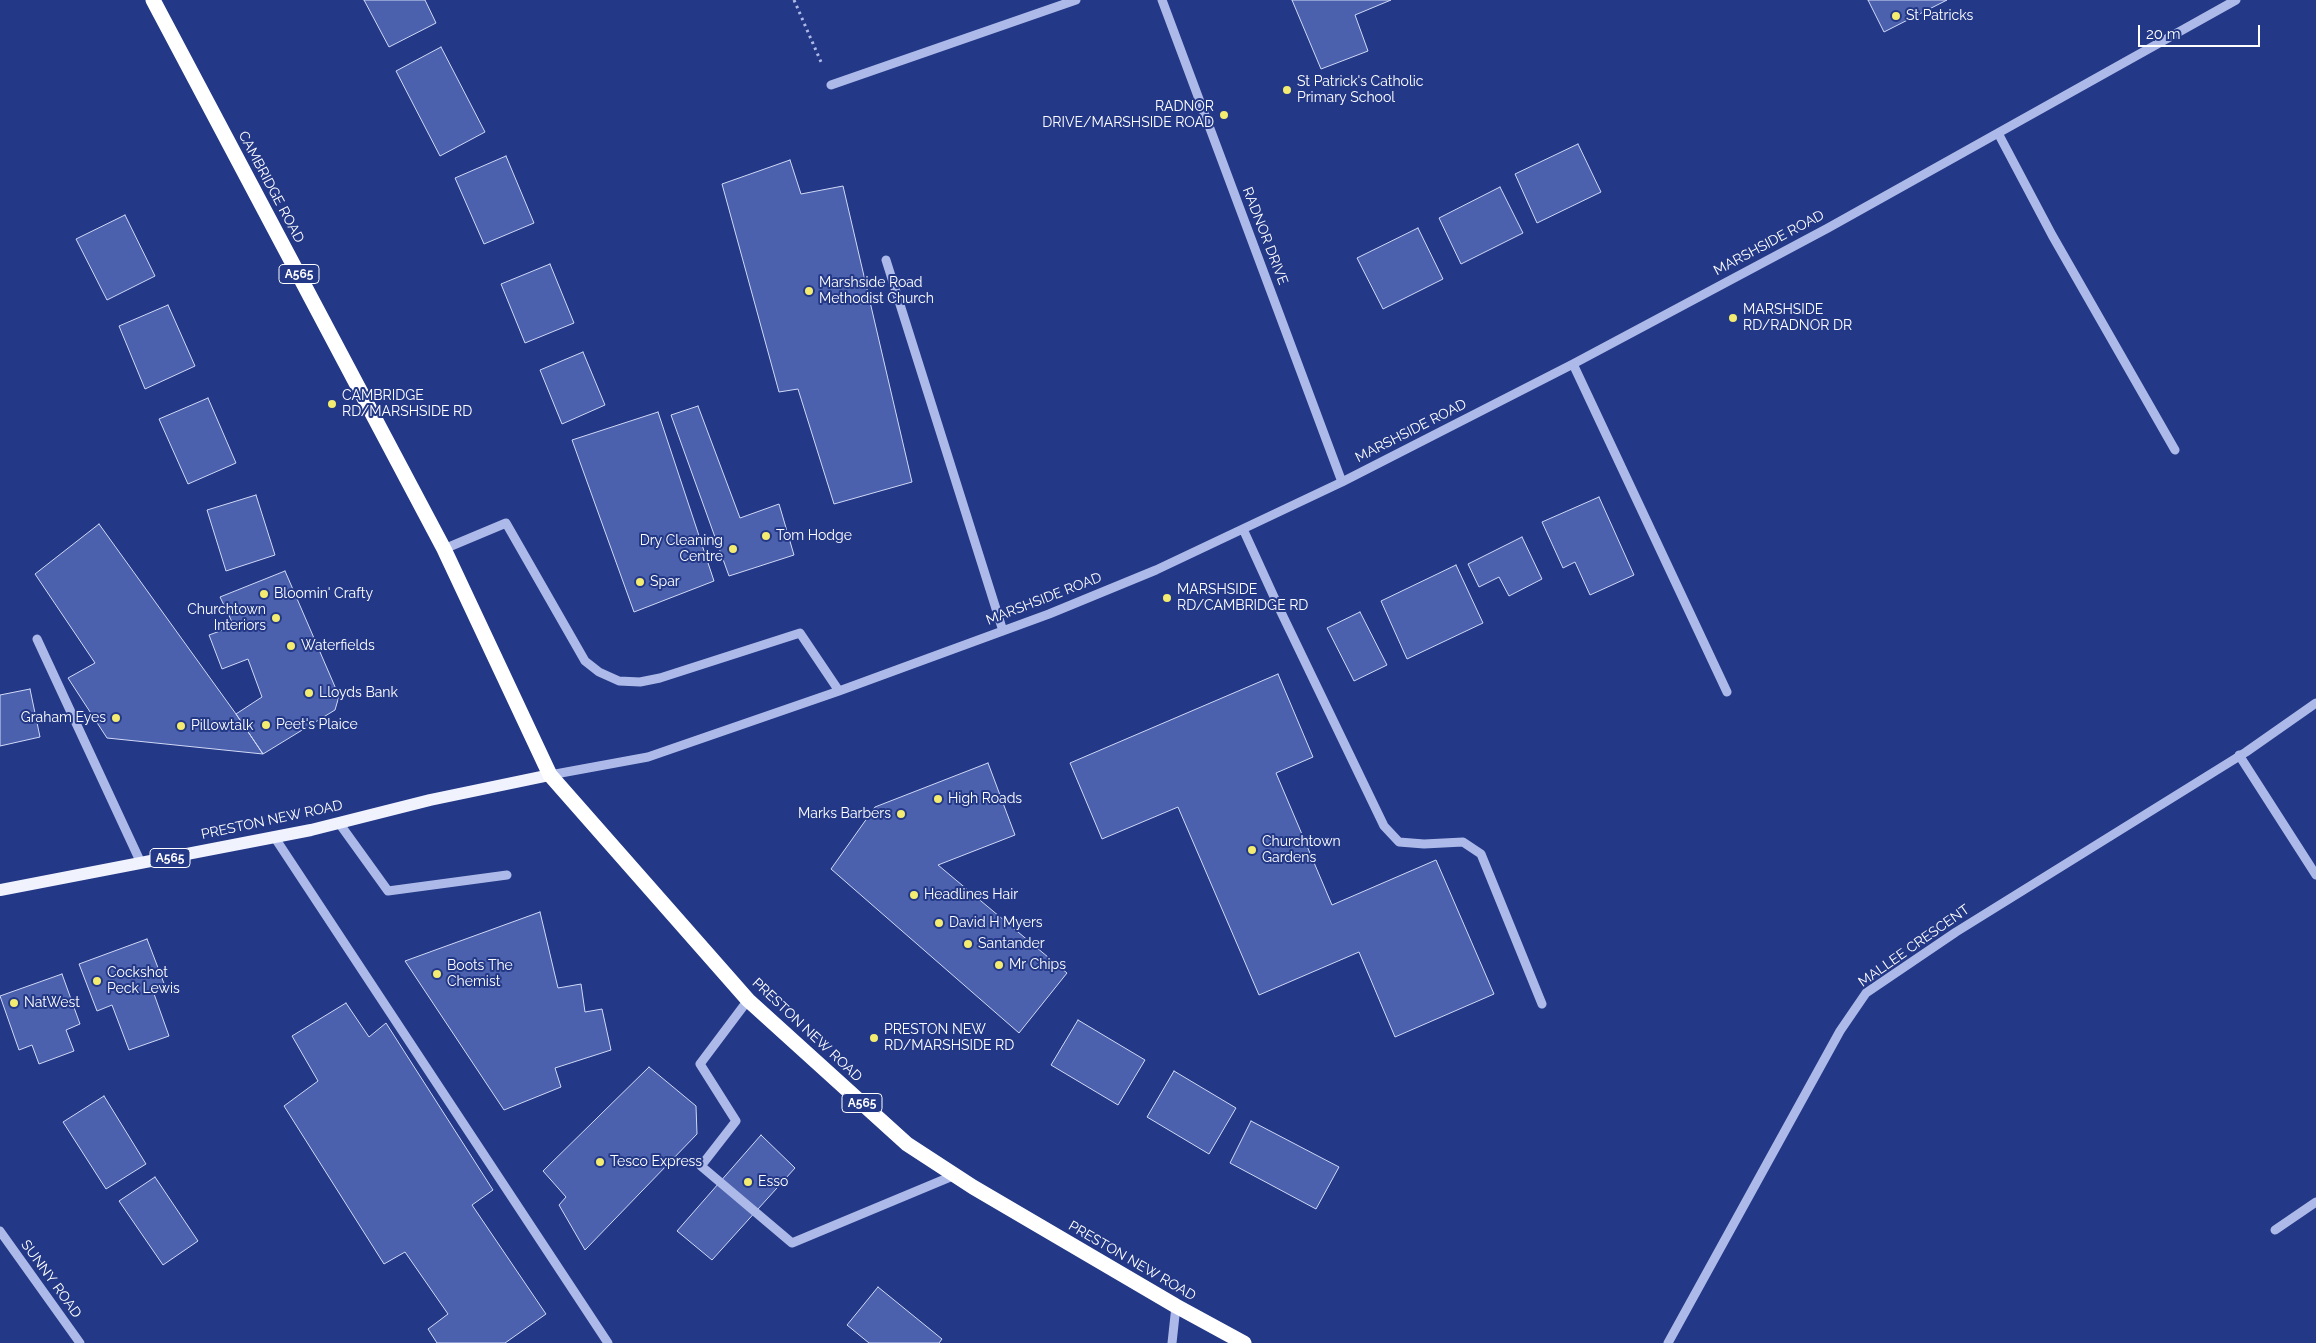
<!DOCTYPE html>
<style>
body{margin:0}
#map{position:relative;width:2316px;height:1343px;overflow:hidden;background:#233886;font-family:Raleway,sans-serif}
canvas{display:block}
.scale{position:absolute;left:2138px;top:25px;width:122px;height:22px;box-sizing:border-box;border:2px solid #fff;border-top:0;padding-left:6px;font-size:15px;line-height:18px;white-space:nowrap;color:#fff;-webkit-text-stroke:4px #233886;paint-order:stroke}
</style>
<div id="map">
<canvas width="2316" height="1343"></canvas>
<div class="scale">20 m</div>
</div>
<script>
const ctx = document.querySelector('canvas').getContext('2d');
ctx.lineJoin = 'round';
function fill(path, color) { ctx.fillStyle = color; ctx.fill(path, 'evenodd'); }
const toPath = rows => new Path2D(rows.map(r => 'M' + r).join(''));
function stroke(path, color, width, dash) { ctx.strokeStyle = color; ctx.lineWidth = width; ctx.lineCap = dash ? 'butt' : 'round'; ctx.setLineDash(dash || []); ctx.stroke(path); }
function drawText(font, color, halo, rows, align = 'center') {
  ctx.font = font + ' Raleway,sans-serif'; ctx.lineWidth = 4; ctx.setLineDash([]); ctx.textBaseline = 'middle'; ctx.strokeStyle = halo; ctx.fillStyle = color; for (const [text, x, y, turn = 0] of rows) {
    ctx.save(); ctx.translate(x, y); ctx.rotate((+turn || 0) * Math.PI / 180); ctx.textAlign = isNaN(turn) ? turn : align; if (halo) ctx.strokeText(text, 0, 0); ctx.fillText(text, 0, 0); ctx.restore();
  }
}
const building = toPath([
 [364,0,425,0,436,23,389,47,364,0],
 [1292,0,1391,0,1355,15,1368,51,1321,69,1292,0],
 [1868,0,1947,0,1884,32,1868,0],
 [441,47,485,132,440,156,396,71,441,47],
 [1578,144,1601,192,1537,223,1515,174,1578,144],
 [506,156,534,223,484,244,455,178,506,156],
 [790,160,801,194,843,186,912,482,834,504,798,389,779,392,722,184,790,160],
 [1500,187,1523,233,1461,264,1439,218,1500,187],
 [125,215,155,276,107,300,76,239,125,215],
 [1418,228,1443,279,1383,309,1357,258,1418,228],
 [550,264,574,323,525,343,501,284,550,264],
 [168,305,195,366,145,389,119,326,168,305],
 [583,352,605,405,562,424,540,370,583,352],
 [208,398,236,463,188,484,159,419,208,398],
 [698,406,740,518,779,504,794,555,729,576,671,415,698,406],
 [658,412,714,581,634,612,572,440,658,412],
 [256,495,275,555,226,571,207,510,256,495],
 [1599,497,1634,575,1590,595,1575,562,1563,568,1542,522,1599,497],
 [99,524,236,714,263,754,107,738,68,678,95,663,35,574,99,524],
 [1522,537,1542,579,1509,596,1499,577,1479,587,1468,564,1522,537],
 [1456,565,1483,623,1407,659,1381,601,1456,565],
 [285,571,339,696,335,710,263,754,236,714,262,697,248,659,222,669,209,635,234,626,220,597,285,571],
 [1360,612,1387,665,1354,681,1327,628,1360,612],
 [1278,674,1313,757,1276,773,1332,905,1436,860,1494,994,1395,1037,1359,952,1259,995,1178,807,1102,839,1070,763,1278,674],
 [30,689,40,737,0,746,0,695,30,689],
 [988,763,1015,835,938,865,1067,973,1019,1033,831,869,875,807,988,763],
 [540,912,558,988,581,984,585,1012,602,1009,611,1050,555,1068,561,1087,504,1110,405,961,540,912],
 [147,939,165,986,153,991,169,1036,129,1050,112,1005,97,1011,79,964,147,939],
 [62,974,80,1024,66,1030,74,1051,39,1064,32,1045,19,1050,0,996,62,974],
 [346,1003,369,1037,386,1023,493,1190,472,1205,546,1314,505,1343,437,1343,428,1329,448,1314,405,1252,384,1264,284,1106,318,1081,292,1036,346,1003],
 [1078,1020,1145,1060,1118,1105,1051,1065,1078,1020],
 [649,1067,696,1106,697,1134,585,1250,559,1205,566,1197,543,1171,649,1067],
 [1174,1071,1236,1108,1209,1154,1147,1117,1174,1071],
 [104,1096,146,1164,106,1189,63,1122,104,1096],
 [1251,1121,1339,1167,1316,1209,1230,1163,1251,1121],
 [761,1135,795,1168,712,1260,677,1231,761,1135],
 [155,1177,198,1241,163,1265,119,1201,155,1177],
 [878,1287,942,1339,939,1343,869,1343,847,1325,878,1287]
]);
fill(building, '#4b61ad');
stroke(building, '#d1d9f7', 1);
stroke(toPath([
 [794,0,821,62]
]), '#adbae9', 3, [2.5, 4]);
stroke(toPath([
 [1162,0,1342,482],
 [831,85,1076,0],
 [1998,133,2052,235,2175,450],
 [886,260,1003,631],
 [1573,364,1727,692],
 [1243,529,1280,610,1384,826,1399,842,1424,844,1463,842,1481,854,1542,1004],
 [444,549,506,523,585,661,599,672,619,681,640,682,660,678,800,633,839,691],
 [37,639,141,863],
 [2239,755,2316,875],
 [550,775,648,757,839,691,1049,614,1156,570,1342,482,1573,364,1828,228,2236,0],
 [339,823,388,891,507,875],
 [275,838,608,1343],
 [748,1000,700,1064,736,1121,701,1166,792,1243,955,1175],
 [2275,1230,2316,1202],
 [0,1231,80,1343],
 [1172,1343,1176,1306],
 [1668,1343,1840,1031,1866,993,1956,932,2246,752,2316,703]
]), '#adbae9', 9);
stroke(toPath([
 [0,890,311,830,430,800,550,775]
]), '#f0f2fe', 12);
stroke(toPath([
 [153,0,444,549,550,775,748,1000,907,1144,973,1187,1176,1306,1244,1343]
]), '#fff', 15);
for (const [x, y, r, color] of [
 [1896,16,5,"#f4ec70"],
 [1287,90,5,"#f4ec70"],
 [1224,115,5,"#f4ec70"],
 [809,291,5,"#f4ec70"],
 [1733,318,5,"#f4ec70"],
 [332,404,5,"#f4ec70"],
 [766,536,5,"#f4ec70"],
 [733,549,5,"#f4ec70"],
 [640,582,5,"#f4ec70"],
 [264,594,5,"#f4ec70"],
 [1167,598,5,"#f4ec70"],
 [276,618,5,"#f4ec70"],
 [291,646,5,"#f4ec70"],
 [309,693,5,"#f4ec70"],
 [116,718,5,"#f4ec70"],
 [266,725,5,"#f4ec70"],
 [181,726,5,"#f4ec70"],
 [938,799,5,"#f4ec70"],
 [901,814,5,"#f4ec70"],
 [1252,850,5,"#f4ec70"],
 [914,895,5,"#f4ec70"],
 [939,923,5,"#f4ec70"],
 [968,944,5,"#f4ec70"],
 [999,965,5,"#f4ec70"],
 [437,974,5,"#f4ec70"],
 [97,981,5,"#f4ec70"],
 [14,1003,5,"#f4ec70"],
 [874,1038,5,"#f4ec70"],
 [600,1162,5,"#f4ec70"],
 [748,1182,5,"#f4ec70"]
]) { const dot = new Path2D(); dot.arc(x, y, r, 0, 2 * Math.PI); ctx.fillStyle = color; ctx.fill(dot); stroke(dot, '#233886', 2); }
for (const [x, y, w] of [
 [299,274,40],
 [170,858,40],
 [862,1103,40]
]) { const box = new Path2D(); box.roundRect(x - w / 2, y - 9.5, w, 19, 4); ctx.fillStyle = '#233886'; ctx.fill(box); stroke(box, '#fff', 1); }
drawText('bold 12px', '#fff', null, [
 ["A565",299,274],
 ["A565",170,858],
 ["A565",862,1103]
]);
drawText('14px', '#fff', '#233886', [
 ["St Patricks",1906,16],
 ["St Patrick's Catholic",1297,82],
 ["Primary School",1297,98],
 ["RADNOR",1214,107,"right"],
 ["DRIVE/MARSHSIDE ROAD",1214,123,"right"],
 ["Marshside Road",819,283],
 ["Methodist Church",819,299],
 ["MARSHSIDE",1743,310],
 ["RD/RADNOR DR",1743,326],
 ["CAMBRIDGE",342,396],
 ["RD/MARSHSIDE RD",342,412],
 ["Tom Hodge",776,536],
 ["Dry Cleaning",723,541,"right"],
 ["Centre",723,557,"right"],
 ["Spar",650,582],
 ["MARSHSIDE",1177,590],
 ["RD/CAMBRIDGE RD",1177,606],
 ["Bloomin' Crafty",274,594],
 ["Churchtown",266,610,"right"],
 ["Interiors",266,626,"right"],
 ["Waterfields",301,646],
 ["Lloyds Bank",319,693],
 ["Graham Eyes",106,718,"right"],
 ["Peet's Plaice",276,725],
 ["Pillowtalk",191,726],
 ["High Roads",948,799],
 ["Marks Barbers",891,814,"right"],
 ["Churchtown",1262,842],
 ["Gardens",1262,858],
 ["Headlines Hair",924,895],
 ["David H Myers",949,923],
 ["Santander",978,944],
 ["Mr Chips",1009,965],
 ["Boots The",447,966],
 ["Chemist",447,982],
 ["Cockshot",107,973],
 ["Peck Lewis",107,989],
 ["NatWest",24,1003],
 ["PRESTON NEW",884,1030],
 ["RD/MARSHSIDE RD",884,1046],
 ["Tesco Express",610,1162],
 ["Esso",758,1182]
], 'left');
drawText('14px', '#fff', '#233886', [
 ["CAMBRIDGE ROAD",271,187,62],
 ["RADNOR DRIVE",1265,236,69],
 ["MARSHSIDE ROAD",1769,243,-28],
 ["MARSHSIDE ROAD",1411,431,-27],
 ["MARSHSIDE ROAD",1044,599,-21],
 ["PRESTON NEW ROAD",272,820,-12],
 ["MALLEE CRESCENT",1914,946,-35],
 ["PRESTON NEW ROAD",807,1030,43],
 ["PRESTON NEW ROAD",1132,1261,30],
 ["SUNNY ROAD",51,1279,54]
]);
</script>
